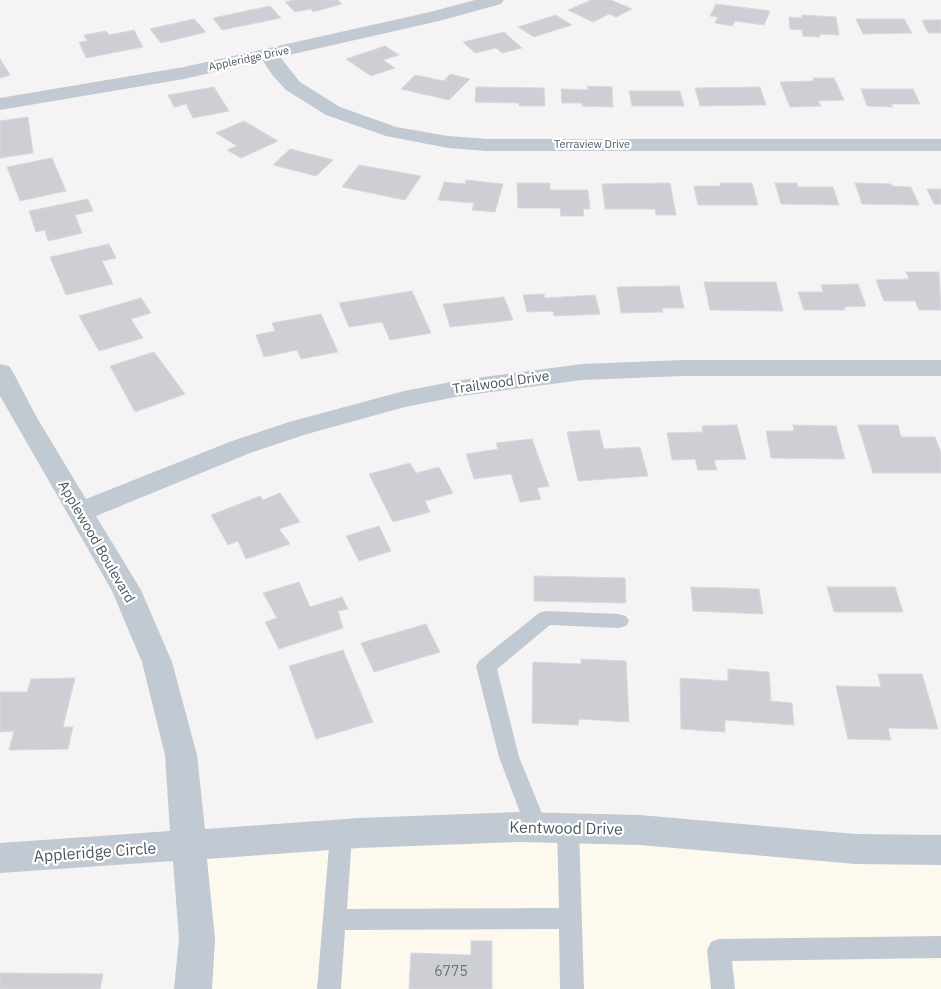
<!DOCTYPE html>
<style>
body{margin:0}
canvas{display:block;background:#f5f3f3}
</style>
<canvas width="941" height="989"></canvas>
<script>
const ctx = document.querySelector('canvas').getContext('2d');
ctx.lineJoin = 'round';
function fill(path, color) { ctx.fillStyle = color; ctx.fill(path, 'evenodd'); }
const toPath = rows => new Path2D(rows.map(r => 'M' + r).join(''));
function stroke(path, color, width, dash) { ctx.strokeStyle = color; ctx.lineWidth = width; ctx.lineCap = dash ? 'butt' : 'round'; ctx.setLineDash(dash || []); ctx.stroke(path); }
function drawText(font, color, halo, rows, align = 'center') {
  ctx.font = font + ' "IBM Plex Sans",sans-serif'; ctx.lineWidth = 4.5; ctx.setLineDash([]); ctx.textBaseline = 'middle'; ctx.strokeStyle = halo; ctx.fillStyle = color; for (const [text, x, y, turn = 0] of rows) {
    ctx.save(); ctx.translate(x, y); ctx.rotate((+turn || 0) * Math.PI / 180); ctx.textAlign = isNaN(turn) ? turn : align; if (halo) ctx.strokeText(text, 0, 0); ctx.fillText(text, 0, 0); ctx.restore();
  }
}
fill(toPath([
 [359,833,941,850,941,989,193,989,190,846]
]), '#fdf9ef');
const building = toPath([
 [293,0,338,0,342,4,313,12,311,9,295,12,285,2,293,0],
 [591,0,611,0,632,9,616,17,609,14,593,22,568,10,591,0],
 [716,4,770,11,764,25,735,21,732,26,715,23,718,17,710,16,716,4],
 [270,6,281,18,222,30,213,18,270,6],
 [556,15,572,25,534,37,518,27,556,15],
 [802,15,836,17,839,35,820,34,820,37,803,36,802,30,790,29,789,17,802,18,802,15],
 [194,19,206,32,161,43,150,29,194,19],
 [856,19,904,19,912,33,863,34,856,19],
 [922,20,941,20,941,33,928,33,922,20],
 [134,30,143,47,86,58,79,42,87,41,84,35,106,31,109,35,134,30],
 [504,32,522,48,502,53,496,48,475,53,463,42,504,32],
 [385,46,399,55,383,60,395,68,371,76,346,59,385,46],
 [0,59,10,75,0,78,0,59],
 [450,74,470,79,449,100,401,89,415,75,444,81,450,74],
 [813,78,834,78,844,100,818,101,821,106,790,107,780,82,814,81,813,78],
 [587,86,612,87,613,107,582,106,582,103,562,103,561,89,588,90,587,86],
 [214,87,229,111,193,118,186,104,174,107,168,95,214,87],
 [476,87,544,88,545,106,519,106,519,103,475,102,476,87],
 [760,87,766,105,700,106,695,88,760,87],
 [861,89,913,89,920,104,891,104,893,107,867,106,861,89],
 [629,91,680,91,684,106,632,106,629,91],
 [28,117,33,153,0,158,0,121,28,117],
 [244,121,278,141,241,158,227,150,237,146,216,133,244,121],
 [290,149,333,160,316,176,273,165,290,149],
 [52,158,66,191,20,201,7,167,52,158],
 [359,165,421,176,405,200,342,187,359,165],
 [466,180,503,184,495,212,472,210,474,203,438,200,444,182,465,184,466,180],
 [517,183,550,183,550,190,588,190,590,209,583,209,584,216,561,216,560,208,518,208,517,183],
 [670,183,676,215,656,215,655,209,605,209,602,184,670,183],
 [720,183,752,183,758,205,698,205,694,186,721,186,720,183],
 [775,183,797,183,798,187,833,187,839,205,781,204,775,183],
 [855,183,891,184,892,186,911,187,919,205,862,204,855,183],
 [927,189,941,189,941,204,934,204,927,189],
 [88,199,93,211,75,215,82,233,48,241,45,230,36,232,29,211,88,199],
 [109,244,116,258,102,261,113,284,66,295,50,257,109,244],
 [906,272,939,272,941,310,919,310,915,301,884,301,876,280,909,279,906,272],
 [704,282,776,282,783,311,710,310,704,282],
 [858,284,866,306,844,307,845,310,804,310,798,292,823,292,821,285,858,284],
 [679,286,684,308,662,308,663,312,621,313,617,287,679,286],
 [412,291,431,333,390,340,382,322,349,327,339,303,412,291],
 [544,294,545,298,595,295,600,314,554,316,553,311,527,312,523,295,544,294],
 [504,297,513,320,450,327,443,304,504,297],
 [141,298,151,313,131,319,143,338,99,351,79,316,141,298],
 [321,314,338,352,301,359,297,350,264,357,256,335,275,331,272,323,321,314],
 [154,352,185,394,135,412,110,366,154,352],
 [737,425,746,459,714,460,717,470,698,470,695,459,672,460,667,433,703,432,702,426,737,425],
 [793,425,836,426,845,459,771,458,766,431,794,431,793,425],
 [858,425,898,425,901,437,935,437,941,453,941,473,873,473,858,425],
 [599,430,604,449,640,447,648,476,578,481,567,432,599,430],
 [532,439,549,486,537,488,541,499,520,502,511,474,474,479,466,454,498,449,496,443,532,439],
 [410,463,416,473,439,467,453,493,425,501,430,512,393,522,369,474,410,463],
 [280,493,300,522,279,529,290,544,246,559,238,541,228,545,211,515,260,496,263,500,280,493],
 [379,526,391,551,359,561,346,536,379,526],
 [534,576,625,578,626,603,534,601,534,576],
 [299,582,310,607,342,597,348,609,338,611,343,628,279,649,265,622,277,618,263,593,299,582],
 [691,587,759,589,763,614,693,611,691,587],
 [827,587,895,587,903,612,834,612,827,587],
 [426,624,440,652,374,672,361,643,426,624],
 [343,650,373,722,316,739,289,666,343,650],
 [581,659,626,661,629,722,579,719,578,725,532,723,533,662,581,664,581,659],
 [728,669,769,672,771,701,792,703,794,725,725,720,725,732,681,729,680,678,728,681,728,669],
 [878,674,922,674,938,729,888,728,891,740,848,739,836,686,881,687,878,674],
 [75,678,63,727,73,727,68,749,9,750,14,731,0,732,0,692,27,692,31,679,75,678],
 [471,941,492,941,492,989,409,989,411,953,471,955,471,941],
 [0,973,103,974,100,989,0,989,0,973]
]);
fill(building, '#cdcfd5');
stroke(building, '#d7d9de', 1);
fill(toPath([
 [546,611,619,614,626,616,629,621,626,626,619,628,550,625,497,669,519,757,548,828,545,835,537,837,529,835,526,828,499,757,476,666,479,661,539,613,546,611],
 [568,819,576,821,579,828,584,989,560,989,559,929,345,930,341,989,317,989,330,835,333,828,341,825,349,828,352,835,347,909,559,908,557,828,560,821,568,819],
 [941,936,941,958,732,961,735,989,711,989,707,950,711,942,719,939,941,936]
]), '#c1cad2');
fill(toPath([
 [475,0,504,0,501,4,439,21,280,57,300,82,340,107,396,127,448,136,487,139,941,139,941,151,487,151,448,148,386,136,326,115,286,90,273,76,263,61,184,79,0,110,0,98,184,67,430,12,475,0],
 [684,360,941,360,941,376,684,376,582,380,461,396,405,407,307,434,250,453,96,516,141,590,172,662,197,755,205,829,359,818,519,812,640,815,855,834,941,835,941,865,855,864,640,845,519,842,359,848,207,859,215,939,212,989,174,989,179,939,173,861,0,873,0,843,170,831,165,755,142,662,112,591,0,396,0,364,9,366,13,372,37,418,86,499,232,441,289,422,404,391,461,380,582,364,684,360]
]), '#c1cad2');
drawText('11px', '#4a5661', '#fff', [
 ["Appleridge Drive",249,59,-12],
 ["Terraview Drive",592,145]
]);
drawText('14px', '#4a5661', '#fff', [
 ["Trailwood Drive",501,383,-8],
 ["Applewood Boulevard",96,542,60]
]);
drawText('14px', '#6b747e', null, [
 ["6775",451,972]
]);
drawText('16px', '#4a5661', '#fff', [
 ["Kentwood Drive",566,829,1],
 ["Appleridge Circle",95,853,-4]
]);
</script>
